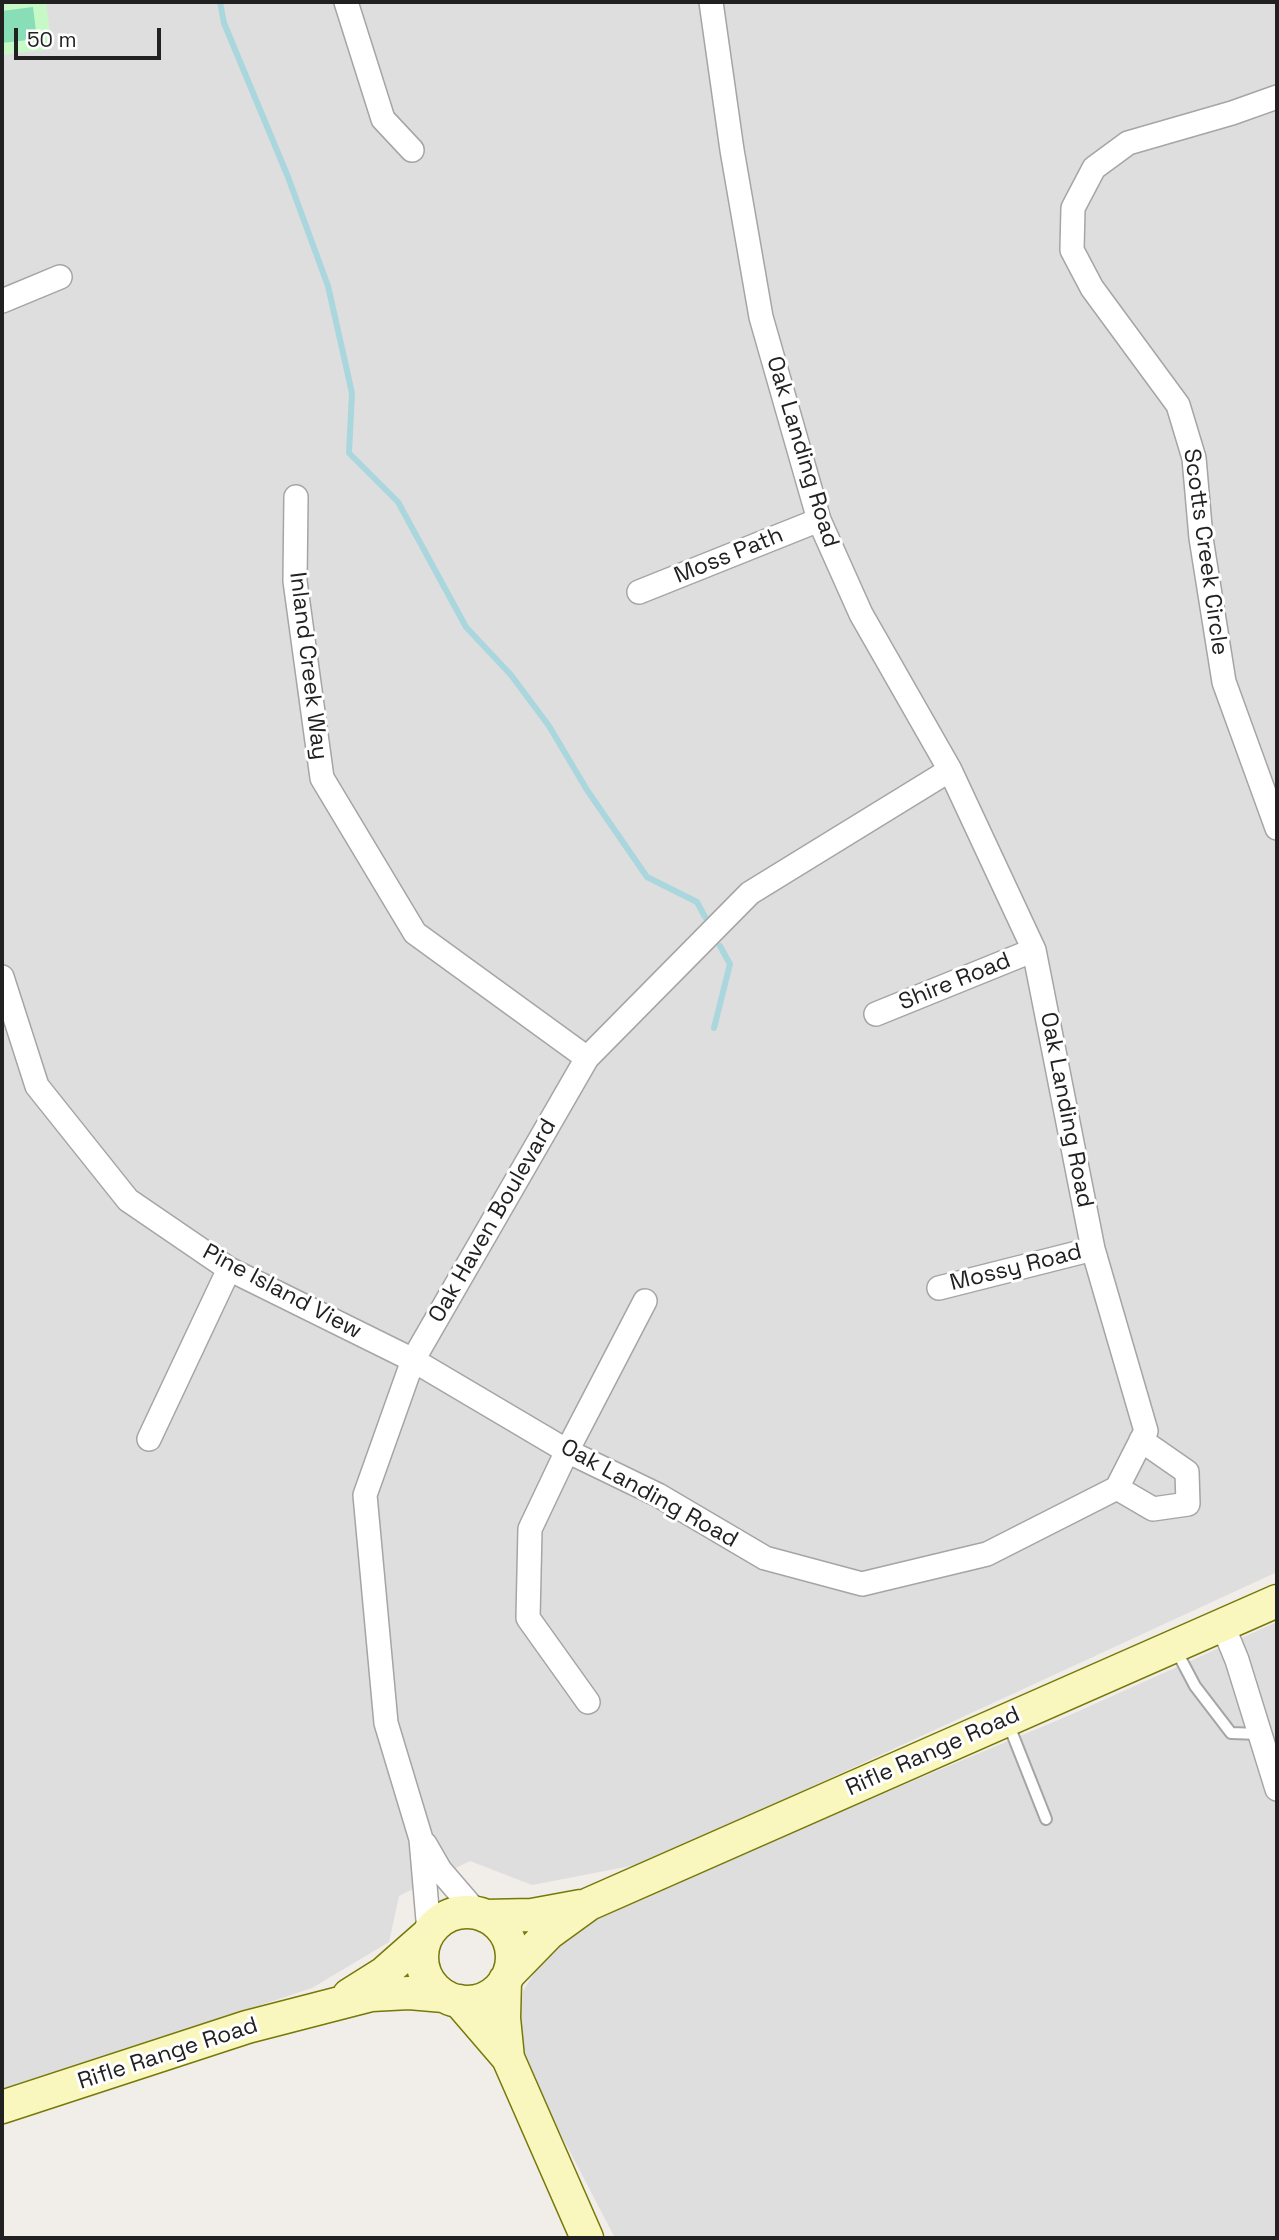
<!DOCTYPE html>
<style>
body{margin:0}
#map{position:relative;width:1279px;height:2240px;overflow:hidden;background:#f1ede8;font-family:"Space Grotesk",sans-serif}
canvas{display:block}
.frame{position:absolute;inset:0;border:4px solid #212121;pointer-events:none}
.scale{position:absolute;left:14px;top:28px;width:147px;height:32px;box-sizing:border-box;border:4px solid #212121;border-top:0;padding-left:9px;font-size:21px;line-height:24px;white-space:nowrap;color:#212121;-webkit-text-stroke:5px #fff;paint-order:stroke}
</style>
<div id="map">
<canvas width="1279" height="2240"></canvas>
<div class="frame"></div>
<div class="scale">50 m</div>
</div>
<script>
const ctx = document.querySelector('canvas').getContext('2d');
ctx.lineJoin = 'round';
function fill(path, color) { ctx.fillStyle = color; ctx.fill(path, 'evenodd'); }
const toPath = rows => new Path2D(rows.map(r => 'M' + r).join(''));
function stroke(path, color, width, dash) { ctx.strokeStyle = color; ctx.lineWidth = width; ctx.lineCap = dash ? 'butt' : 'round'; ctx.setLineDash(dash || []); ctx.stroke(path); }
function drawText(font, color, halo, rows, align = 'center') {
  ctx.font = font + ' "Space Grotesk",sans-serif'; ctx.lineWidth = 6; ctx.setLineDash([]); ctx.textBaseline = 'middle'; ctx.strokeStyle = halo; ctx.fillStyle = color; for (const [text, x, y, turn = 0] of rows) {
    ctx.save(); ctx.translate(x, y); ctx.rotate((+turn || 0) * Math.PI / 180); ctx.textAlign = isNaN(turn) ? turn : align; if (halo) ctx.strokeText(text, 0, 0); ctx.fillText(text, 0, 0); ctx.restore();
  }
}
fill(toPath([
 [2,2,1277,2,1277,1572,646,1863,532,1885,470,1861,399,1896,389,1942,312,1988,2,2091],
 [1277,1622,1277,2238,615,2238,555,2123,518,2039,523,1991,539,1965,582,1924,742,1853,1070,1715]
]), '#dfdede');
fill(toPath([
 [2,2,46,2,52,49,2,55]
]), '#c7f9c7');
fill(toPath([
 [33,7,37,39,2,43,2,11]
]), '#88deb6');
stroke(toPath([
 [220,2,224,23,288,177,328,286,352,393,349,453,398,502,466,627,511,675,549,726,587,790,647,877,697,902,705,917],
 [714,1028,730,964,720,946]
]), '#aad6de', 6);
const service = toPath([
 [1176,1650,1195,1686,1231,1733,1260,1734],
 [1008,1723,1046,1819]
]);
const minor = toPath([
 [346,2,383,119,412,150],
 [1277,97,1232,113,1128,143,1094,168,1073,208,1072,250,1092,288,1178,405,1194,458,1201,538,1224,682,1277,828],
 [2,301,60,277],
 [296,497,295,581,322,778,415,933,587,1058],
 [639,592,819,520],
 [2,977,37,1086,128,1200,229,1269,413,1360,567,1451,658,1495,765,1558,862,1584,987,1554,1117,1488,1146,1431,1093,1249,1034,950,950,770,861,614,819,520,761,317,732,150,711,2],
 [876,1014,1034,950],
 [939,1288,1093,1249],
 [149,1439,229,1269],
 [1117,1488,1153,1509,1188,1504,1187,1472,1141,1440],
 [1223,1626,1237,1660,1277,1789],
 [588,1702,528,1618,530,1529,567,1451,645,1301],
 [425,1844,440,1870,477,1913],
 [429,1932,421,1839,386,1723,365,1495,413,1360,587,1058,750,893,950,770]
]);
const secondary = toPath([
 '422 1957a45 45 0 1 1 90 0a45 45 0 1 1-90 0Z',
 [485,1916,532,1915,581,1906],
 [509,1974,549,1933,589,1904,1277,1601],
 [505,1980,504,2018,508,2058],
 [349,1995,384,1973,426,1936],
 [459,2001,508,2058,587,2238],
 [2,2107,247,2027,336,2004,371,1995,409,1993,444,1996]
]);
stroke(service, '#a5a5a5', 14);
stroke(minor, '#a5a5a5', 26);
stroke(secondary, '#767907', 35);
stroke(service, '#fff', 10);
stroke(minor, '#fff', 23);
stroke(secondary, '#f9f7be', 32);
drawText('23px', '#212121', '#fff', [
 ["Oak Landing Road",802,452,73],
 ["Scotts Creek Circle",1205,552,82],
 ["Moss Path",729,556,-22],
 ["Inland Creek Way",308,666,83],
 ["Shire Road",955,982,-22],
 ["Oak Landing Road",1066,1110,79],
 ["Oak Haven Boulevard",493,1221,-60],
 ["Mossy Road",1016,1268,-14],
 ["Pine Island View",282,1292,28],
 ["Oak Landing Road",649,1494,29],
 ["Rifle Range Road",933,1752,-24],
 ["Rifle Range Road",168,2054,-18]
]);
</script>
